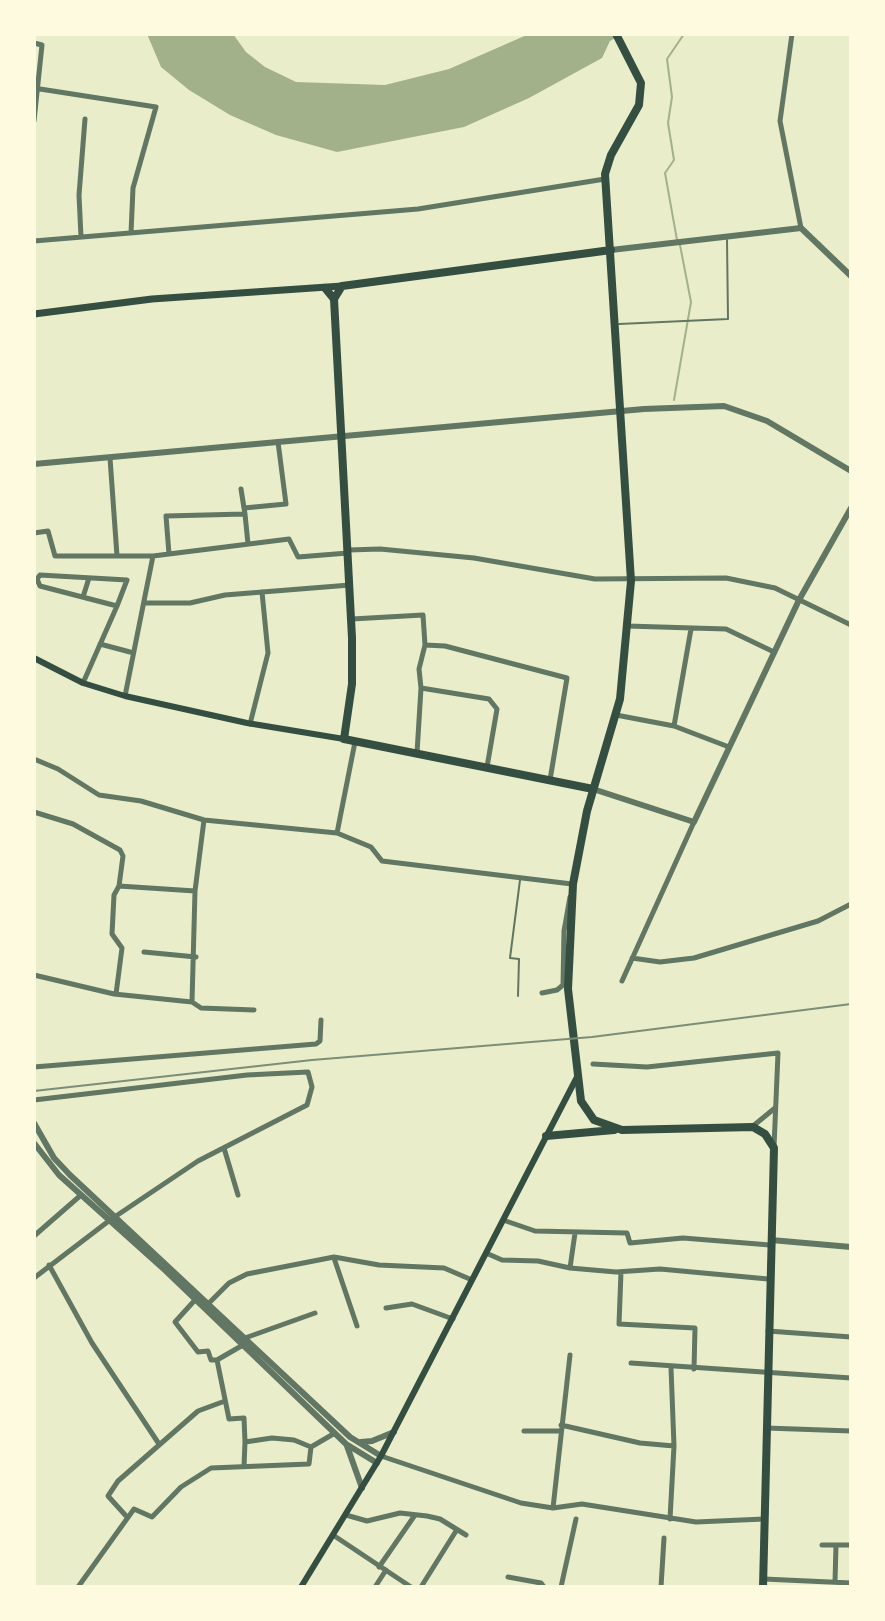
<!DOCTYPE html>
<style>
body{margin:0}
#map{position:relative;width:885px;height:1621px;overflow:hidden;background:#e9edc9;font-family:Mulish,sans-serif}
canvas{display:block}
.frame{position:absolute;inset:0;border:36px solid #fefae0;pointer-events:none}
</style>
<div id="map">
<canvas width="885" height="1621"></canvas>
<div class="frame"></div>
</div>
<script>
const ctx = document.querySelector('canvas').getContext('2d');
ctx.lineJoin = 'round';
function fill(path, color) { ctx.fillStyle = color; ctx.fill(path, 'evenodd'); }
const toPath = rows => new Path2D(rows.map(r => 'M' + r).join(''));
function stroke(path, color, width, dash) { ctx.strokeStyle = color; ctx.lineWidth = width; ctx.lineCap = dash ? 'butt' : 'round'; ctx.setLineDash(dash || []); ctx.stroke(path); }
fill(toPath([
 [147,34,233,34,246,52,265,67,296,82,385,85,449,69,529,34,622,34,610,41,602,58,529,98,464,127,337,152,276,135,230,115,189,90,161,67]
]), '#a3b18a');
stroke(toPath([
 [677,240,665,173,674,160,668,123,672,97,667,59,684,34],
 [674,400,691,302,680,245]
]), '#a3b18a', 2);
stroke(toPath([
 [619,324,728,319,727,240],
 [518,996,519,959,510,958,520,880]
]), '#617663', 2);
stroke(toPath([
 [792,34,780,121,801,228],
 [34,43,42,45,34,121],
 [40,89,156,107,133,188,131,233],
 [81,237,79,195,85,119],
 [34,241,418,209,605,179],
 [110,458,117,556,153,556,289,539,298,557,348,553],
 [241,489,244,508],
 [245,514,248,544],
 [166,516,245,514,244,508,286,504,278,442],
 [166,516,169,554],
 [34,533,48,531,55,556,117,556],
 [349,550,380,549,474,558,595,579,726,578,775,588,851,625],
 [83,597,89,578],
 [145,603,190,603,225,595,350,585],
 [352,619,423,615,425,645,419,669,421,688],
 [627,626,726,629,774,652],
 [100,644,130,652],
 [425,645,445,646,567,678,550,780],
 [83,683,117,606,127,580,40,575,37,579,40,586,117,606],
 [125,696,153,556],
 [616,715,674,726,729,747],
 [250,724,268,653,262,592],
 [674,726,691,629],
 [417,753,421,688,489,699,497,709,487,767],
 [34,759,58,769,99,795,141,801,204,820,337,833,371,847,382,861,572,884],
 [34,812,73,824,120,850,123,856,119,886,195,891],
 [337,833,355,742],
 [144,952,196,957],
 [632,958,660,962,694,958,818,921,851,904],
 [34,975,114,994,192,1002,195,891,204,820],
 [622,981,694,822],
 [542,993,557,990,563,985,564,931,570,897],
 [116,994,122,948,112,934,114,895,119,886],
 [192,1002,201,1008,254,1010],
 [593,1064,647,1067,778,1053,774,1147],
 [34,1067,316,1044,320,1041,321,1020],
 [34,1100,247,1075,308,1072,312,1087,307,1105,198,1161,116,1216],
 [753,1126,775,1108],
 [224,1148,238,1195],
 [503,1220,535,1231,627,1233,630,1243,683,1238,770,1245],
 [575,1233,570,1268,616,1272,660,1269,768,1279],
 [34,1236,81,1195],
 [486,1253,502,1260,538,1261,570,1268],
 [334,1258,357,1326],
 [49,1265,92,1343,159,1444],
 [621,1272,619,1324,695,1328,694,1369],
 [34,1278,110,1220],
 [195,1300,175,1322,198,1352,208,1351,211,1360,217,1360,229,1419,244,1418,245,1442],
 [206,1306,229,1283,247,1274,334,1257,379,1265,444,1268,472,1280],
 [386,1308,412,1304,453,1319],
 [768,1331,851,1337],
 [245,1338,315,1313],
 [217,1360,243,1345],
 [631,1363,851,1378],
 [561,1425,640,1443,674,1446,671,1368],
 [766,1428,851,1431],
 [524,1431,560,1431],
 [381,1456,521,1503,553,1508,582,1504,696,1522,764,1519],
 [244,1466,245,1442,272,1438,294,1440,311,1447],
 [553,1508,570,1355],
 [346,1515,367,1521,400,1513,427,1516,440,1519,466,1535],
 [127,1517,108,1496,118,1481,198,1411,225,1401],
 [670,1519,674,1446],
 [333,1535,411,1587],
 [822,1545,851,1545],
 [379,1567,415,1515],
 [508,1577,541,1583,544,1587],
 [764,1579,851,1583],
 [835,1582,836,1545],
 [78,1587,134,1509,152,1517,181,1487,211,1468,309,1464,311,1447,335,1433],
 [375,1587,386,1570],
 [421,1587,456,1531],
 [561,1587,576,1519],
 [661,1587,664,1538]
]), '#617663', 5);
stroke(toPath([
 [611,250,801,228,851,276],
 [34,464,644,409,724,406,767,421,851,471],
 [593,789,694,822,799,600,851,508],
 [34,1123,54,1158,70,1175,350,1437,381,1456],
 [34,1143,59,1175,166,1271,346,1444,377,1463],
 [771,1240,851,1247],
 [361,1442,372,1441,394,1432],
 [347,1446,362,1488]
]), '#617663', 6);
stroke(toPath([
 [34,658,83,683,125,696,247,723,344,739],
 [301,1587,381,1456,577,1077]
]), '#344e41', 6);
stroke(toPath([
 [34,314,152,299,342,286]
]), '#344e41', 7);
stroke(toPath([
 [616,34,641,83,639,105,611,155,605,174,631,581,620,699,587,811,573,884,568,989,581,1101,594,1120,622,1130,753,1127,765,1134,774,1148,763,1587],
 [325,288,334,299],
 [334,299,352,638,352,684,344,739,593,789],
 [334,299,342,286,611,250],
 [546,1136,614,1130]
]), '#344e41', 8);
stroke(toPath([
 [34,1091,312,1060,592,1037,851,1004]
]), '#7c8e77', 2);
</script>
